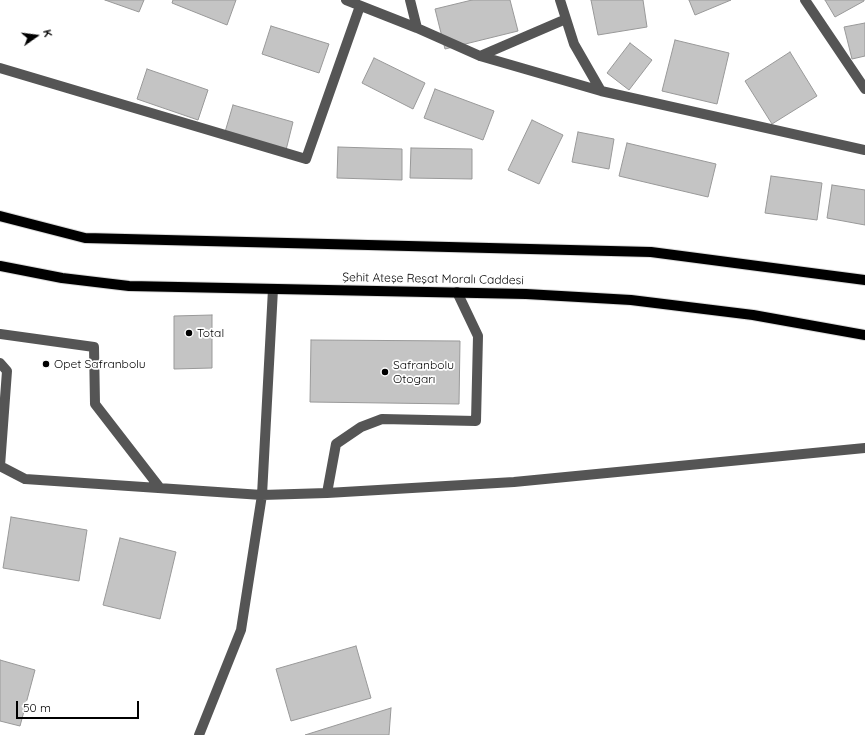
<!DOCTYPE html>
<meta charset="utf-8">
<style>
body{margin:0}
#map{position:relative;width:865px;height:735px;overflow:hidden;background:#fff;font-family:Quicksand,sans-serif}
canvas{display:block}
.north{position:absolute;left:16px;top:16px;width:40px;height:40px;-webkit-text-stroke:3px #fff;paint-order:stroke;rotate:76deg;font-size:11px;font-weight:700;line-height:16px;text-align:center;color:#000}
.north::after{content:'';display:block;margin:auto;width:14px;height:18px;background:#000;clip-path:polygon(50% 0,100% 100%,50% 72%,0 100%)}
.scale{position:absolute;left:16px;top:701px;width:123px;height:18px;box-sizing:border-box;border:2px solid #000;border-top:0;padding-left:5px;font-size:12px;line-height:14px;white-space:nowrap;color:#000;-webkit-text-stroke:3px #fff;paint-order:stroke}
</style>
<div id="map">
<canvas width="865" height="735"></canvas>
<div class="north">K</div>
<div class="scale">50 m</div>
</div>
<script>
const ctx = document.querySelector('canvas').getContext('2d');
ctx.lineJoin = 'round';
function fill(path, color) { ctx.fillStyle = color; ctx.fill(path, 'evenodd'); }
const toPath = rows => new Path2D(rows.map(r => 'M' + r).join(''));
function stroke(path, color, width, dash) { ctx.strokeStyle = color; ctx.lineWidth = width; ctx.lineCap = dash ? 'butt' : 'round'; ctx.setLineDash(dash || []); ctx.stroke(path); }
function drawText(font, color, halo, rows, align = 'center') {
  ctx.font = font + ' Quicksand,sans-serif'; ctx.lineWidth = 3.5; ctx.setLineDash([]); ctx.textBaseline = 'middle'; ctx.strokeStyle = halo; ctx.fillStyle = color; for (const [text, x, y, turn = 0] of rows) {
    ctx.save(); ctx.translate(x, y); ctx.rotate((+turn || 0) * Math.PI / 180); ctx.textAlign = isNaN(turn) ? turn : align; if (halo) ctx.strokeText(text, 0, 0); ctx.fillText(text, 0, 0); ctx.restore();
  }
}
const building = toPath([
 [105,0,144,0,139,12,105,0],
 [173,0,236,0,227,25,172,3,173,0],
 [472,0,510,0,518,31,445,49,435,9,472,0],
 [591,0,643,0,647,27,598,35,591,0],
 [689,0,731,0,695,15,689,0],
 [825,0,864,0,864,1,835,17,825,0],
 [865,23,865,56,852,59,844,27,865,23],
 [271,26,329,44,319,73,262,54,271,26],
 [675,40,729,53,717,104,662,91,675,40],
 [630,43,652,60,629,90,607,73,630,43],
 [790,52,817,96,772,124,745,81,790,52],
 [374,58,425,83,413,109,362,83,374,58],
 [147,69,208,90,198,120,137,99,147,69],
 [435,89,494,111,483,140,424,118,435,89],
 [233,105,293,122,286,150,225,132,233,105],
 [532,120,563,135,539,184,508,170,532,120],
 [578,132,614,139,609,169,572,162,578,132],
 [627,143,716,164,708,197,619,176,627,143],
 [338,147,402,149,402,180,337,178,338,147],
 [411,148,472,149,472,179,410,178,411,148],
 [771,176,822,183,817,220,765,213,771,176],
 [832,185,865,190,865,225,827,218,832,185],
 [212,315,212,368,174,369,174,316,212,315],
 [311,340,460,341,459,404,310,402,311,340],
 [11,517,87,530,79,581,3,568,11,517],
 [120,538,176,552,160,619,103,605,120,538],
 [356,646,371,698,291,721,276,669,356,646],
 [0,660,35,670,20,726,0,721,0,660],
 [391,708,389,735,305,735,391,708]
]);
fill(building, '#c4c4c4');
stroke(building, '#999', 1);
const major = toPath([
 [0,216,85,238,651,252,865,280],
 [0,266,62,278,129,286,526,294,631,300,753,315,865,335]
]);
stroke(major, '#dbdbdb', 12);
stroke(toPath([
 [346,0,417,28,480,56,601,91,865,150],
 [410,0,417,28],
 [560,0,574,44,601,91],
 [805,0,865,89],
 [480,56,566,19],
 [0,68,306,159,360,6],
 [0,334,94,347,95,404,160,488],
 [0,363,7,371,0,466,25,479,262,495,327,493,514,482,865,448],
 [327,493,336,444,361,427,382,419,476,421,478,336,457,292],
 [199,735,241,630,262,495,273,289]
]), '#555', 10);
stroke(major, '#000', 10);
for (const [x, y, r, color] of [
 [189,333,4,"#000"],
 [46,364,4,"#000"],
 [385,372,4,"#000"]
]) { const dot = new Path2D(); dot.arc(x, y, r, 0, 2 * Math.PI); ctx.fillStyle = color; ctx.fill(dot); stroke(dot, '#fff', 1.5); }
drawText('12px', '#000', '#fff', [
 ["Şehit Ateşe Reşat Moralı Caddesi",433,279,1]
]);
drawText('12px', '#000', '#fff', [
 ["Total",197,333],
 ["Opet Safranbolu",54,364],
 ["Safranbolu",393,365],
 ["Otogarı",393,379]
], 'left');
</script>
